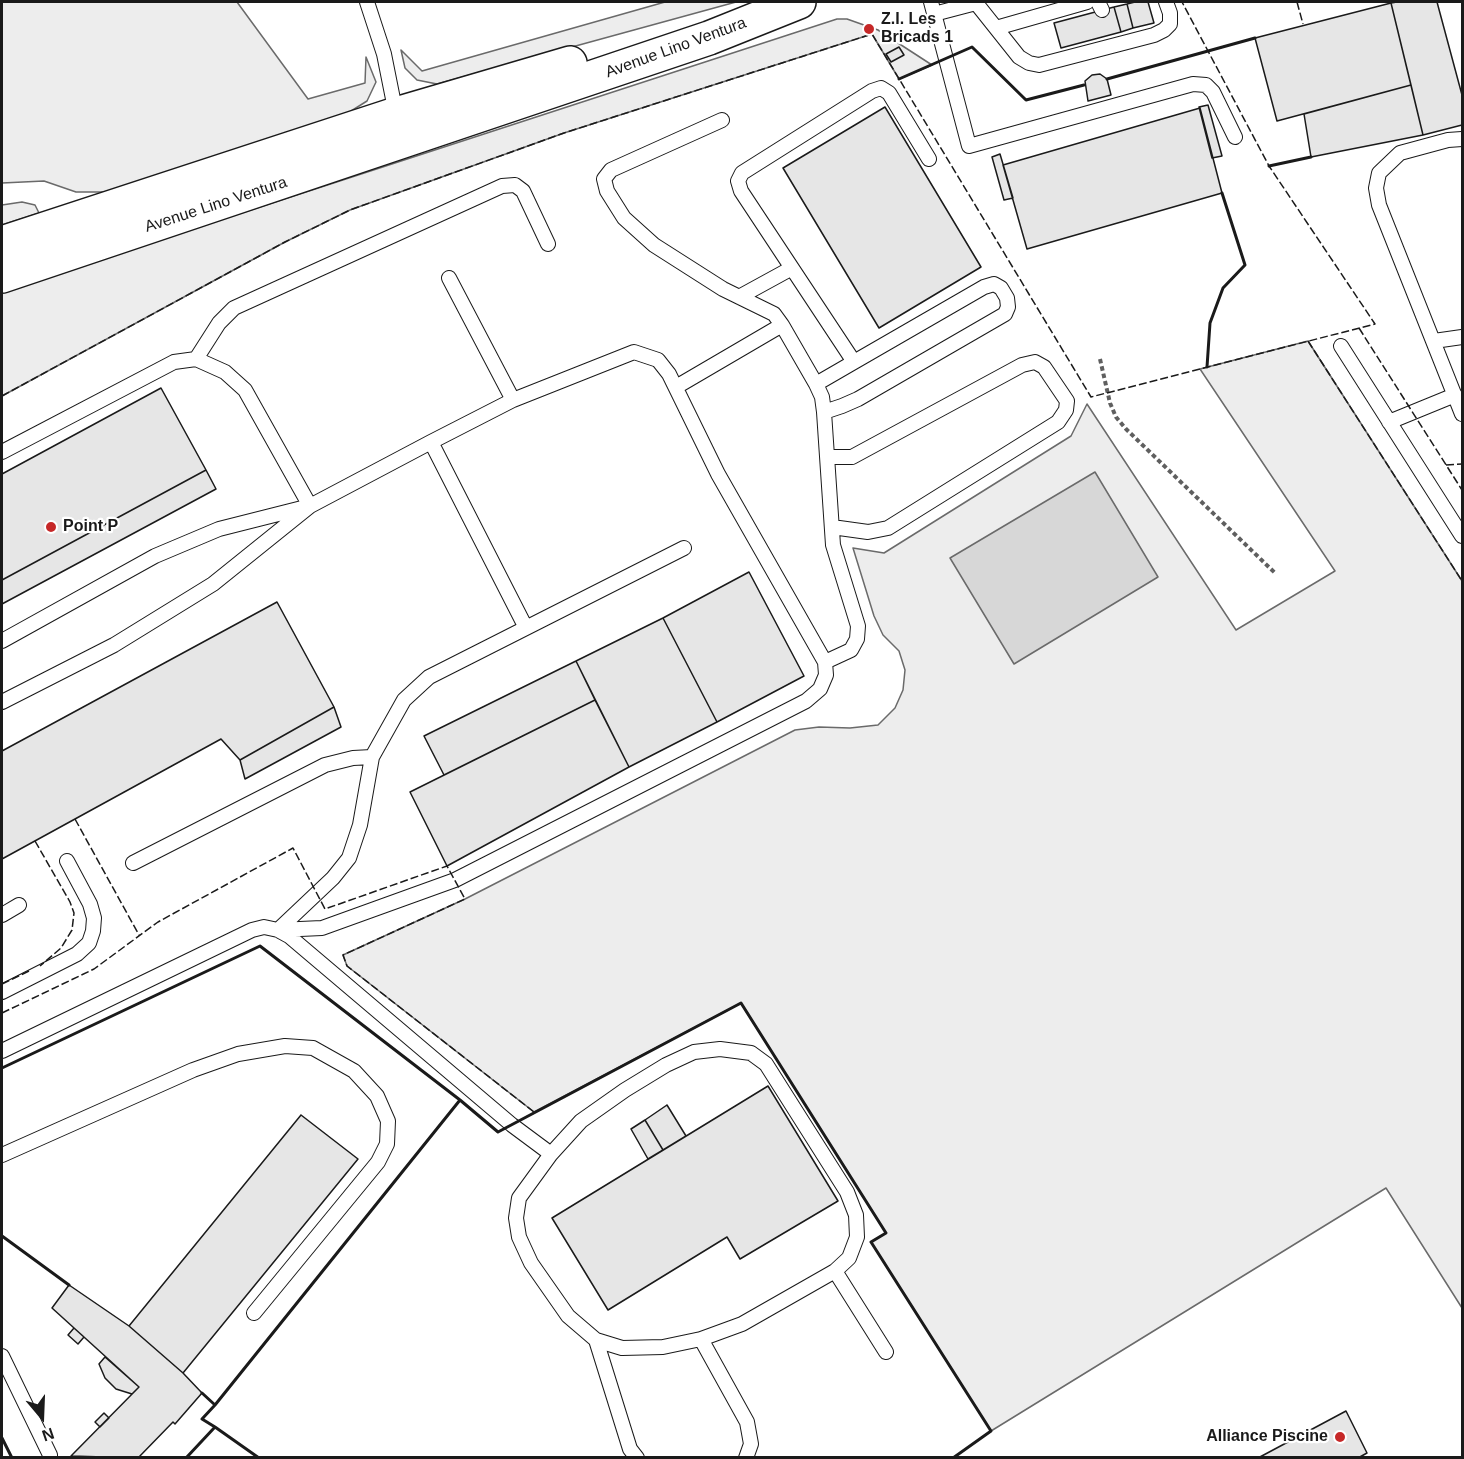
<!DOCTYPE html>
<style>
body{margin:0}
#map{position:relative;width:1464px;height:1459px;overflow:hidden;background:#fff;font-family:Arial,sans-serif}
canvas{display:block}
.frame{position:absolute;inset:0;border:3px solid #1a1a1a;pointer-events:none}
.north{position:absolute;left:12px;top:1387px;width:60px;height:60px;-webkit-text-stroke:4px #fff;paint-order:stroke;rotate:161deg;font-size:16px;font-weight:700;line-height:24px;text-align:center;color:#1a1a1a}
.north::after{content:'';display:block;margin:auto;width:21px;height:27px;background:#1a1a1a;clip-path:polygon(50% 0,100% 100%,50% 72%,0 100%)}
</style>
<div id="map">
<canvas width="1464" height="1459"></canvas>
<div class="frame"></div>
<div class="north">N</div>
</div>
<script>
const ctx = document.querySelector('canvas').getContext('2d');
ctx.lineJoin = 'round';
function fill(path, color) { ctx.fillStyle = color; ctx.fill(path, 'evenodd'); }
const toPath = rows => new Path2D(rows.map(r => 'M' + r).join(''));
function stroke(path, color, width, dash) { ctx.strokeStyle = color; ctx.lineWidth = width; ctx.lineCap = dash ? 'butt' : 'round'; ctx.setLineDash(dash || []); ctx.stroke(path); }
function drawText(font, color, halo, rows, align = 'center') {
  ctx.font = font + ' Arial,sans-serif'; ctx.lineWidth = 4.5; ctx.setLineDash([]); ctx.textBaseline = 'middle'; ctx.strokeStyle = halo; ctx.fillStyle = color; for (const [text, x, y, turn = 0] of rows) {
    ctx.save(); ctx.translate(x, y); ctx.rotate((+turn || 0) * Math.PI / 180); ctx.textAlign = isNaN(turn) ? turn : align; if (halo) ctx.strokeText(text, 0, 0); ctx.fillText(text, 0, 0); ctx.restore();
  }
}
const built = toPath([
 [2,2,237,2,308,99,365,83,366,57,376,82,367,101,340,118,106,192,76,192,44,181,2,183,2,2],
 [665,2,736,2,437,84,417,80,405,68,401,50,422,71,665,2],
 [837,19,847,19,878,30,932,65,899,79,872,34,564,133,350,210,285,242,2,396,2,291,837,19],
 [22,202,35,205,39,213,2,225,2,205,22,202],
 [1308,341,1462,581,1462,1308,1386,1188,991,1431,871,1242,886,1233,741,1003,534,1112,347,966,343,955,465,899,795,730,819,727,850,728,878,725,895,708,903,690,905,670,899,651,883,635,874,616,853,548,884,553,1071,436,1087,404,1236,630,1335,571,1200,369,1308,341]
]);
fill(built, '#ededed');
stroke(built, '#6a6a6a', 1.5);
const water = toPath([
 [1095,472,1158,577,1014,664,950,558,1095,472]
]);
fill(water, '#d7d7d7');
stroke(water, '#6a6a6a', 1.5);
const building = toPath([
 [1135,2,1148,2,1154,23,1133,28,1127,4,1135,2],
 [1397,2,1437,2,1462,95,1462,125,1423,135,1391,3,1397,2],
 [1391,3,1411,85,1277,121,1255,38,1391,3],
 [1127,4,1133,28,1121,32,1114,7,1127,4],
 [1114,7,1121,32,1061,48,1054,23,1114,7],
 [899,47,904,55,891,62,886,54,899,47],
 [1100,74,1107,79,1111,95,1088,101,1085,81,1092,75,1100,74],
 [1411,85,1423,135,1311,157,1304,114,1411,85],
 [1208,105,1222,156,1212,158,1199,107,1208,105],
 [885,107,981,267,879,328,783,168,885,107],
 [1200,108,1222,193,1027,249,1003,165,1200,108],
 [1000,154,1013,198,1004,200,992,157,1000,154],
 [161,388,206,470,2,580,2,474,161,388],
 [206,470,216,489,2,604,2,580,206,470],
 [749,572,804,676,717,722,663,618,749,572],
 [277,602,334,707,240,760,221,739,2,859,2,751,277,602],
 [663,618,717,722,629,767,576,661,663,618],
 [576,661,595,700,444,775,424,736,576,661],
 [595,700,629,767,447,866,410,792,595,700],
 [334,707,341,727,245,779,240,760,334,707],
 [768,1086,838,1201,740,1259,727,1237,608,1310,552,1218,768,1086],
 [667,1105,686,1136,663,1150,645,1120,667,1105],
 [301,1115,358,1159,183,1373,129,1326,301,1115],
 [645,1120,663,1150,648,1159,631,1129,645,1120],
 [69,1285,129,1326,183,1373,202,1393,175,1424,173,1422,138,1458,71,1456,139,1387,52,1308,69,1285],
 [74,1328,84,1337,78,1344,68,1335,74,1328],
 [105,1357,139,1387,132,1394,116,1389,105,1378,99,1364,105,1357],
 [1346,1411,1367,1453,1358,1458,1258,1458,1346,1411],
 [104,1413,109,1418,100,1427,95,1422,104,1413]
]);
fill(building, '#e6e6e6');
stroke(building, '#1a1a1a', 1.5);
const service = toPath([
 [367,2,384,54,396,114],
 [931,2,969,146,1193,84,1206,85,1213,92,1235,137],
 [1098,2,1102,10],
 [934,14,976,3,1019,57,1029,63,1039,65,1154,35,1164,30,1170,24,1170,13,1166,2],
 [996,28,1087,2],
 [722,120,611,170,604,179,607,191,624,218,654,245,723,289,774,314,782,325],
 [1462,139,1448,140,1400,153,1379,173,1376,188,1379,205,1462,414],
 [449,278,513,400],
 [739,297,792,268],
 [1434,341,1462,337],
 [1341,346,1462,536],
 [196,359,219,323,234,308,502,186,515,185,523,191,548,244],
 [816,384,854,362],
 [676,387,782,325,816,384,822,397,824,412,833,545,858,626,857,639,851,650,825,662],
 [824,412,842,406,858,399,1005,314,1008,307,1007,298,1001,288,994,284,984,287,854,362,741,191,738,181,742,173,872,91,881,88,889,93,929,159],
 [1389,422,1455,395],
 [431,442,526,628],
 [2,452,174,362,196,359,225,372,245,390,310,506,219,529,155,556,2,641],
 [827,457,852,457,1022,365,1035,362,1044,367,1067,401,1066,410,1058,422,888,528,868,532,832,527],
 [2,702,114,645,213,584,310,506,431,442,513,400,634,352,658,360,669,374,718,474,825,662,826,675,820,689,806,701,455,880,322,928,278,930],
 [372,757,404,700,429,677,684,548],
 [133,863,325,765,353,758,372,757,360,825,349,858,333,878,278,930],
 [2,915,19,905],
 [2,992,77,954,89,943,93,931,94,918,90,904,67,861],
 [2,1051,252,930,264,927,278,930,289,936,512,1125,551,1154,519,1198,516,1218,519,1237,531,1263,568,1316,596,1340,622,1348,663,1347,701,1339,742,1324,835,1271,886,1352],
 [551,1154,581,1121,625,1090,666,1065,694,1052,720,1049,751,1053,766,1064,847,1192,856,1215,857,1237,849,1258,835,1271],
 [2,1155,193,1070,238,1054,285,1046,313,1048,354,1071,377,1096,388,1121,387,1144,378,1162,254,1313],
 [701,1339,747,1422,751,1444,746,1458],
 [596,1340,630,1449,637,1458],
 [2,1356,50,1455]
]);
const primary = toPath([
 [2,243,396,114,570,63],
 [2,276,709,38,799,2]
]);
stroke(service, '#1a1a1a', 16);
stroke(primary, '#1a1a1a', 36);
stroke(toPath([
 [1100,359,1110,403,1116,417,1126,429,1275,573]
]), '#5f5f5f', 4, [4.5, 3]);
stroke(service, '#fff', 14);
stroke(primary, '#fff', 33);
stroke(toPath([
 [1297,2,1303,24],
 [1359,328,1462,490],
 [1308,341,1462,581],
 [2,396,285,242,350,210,564,133,872,34,1091,397,1375,324,1269,166,1182,2],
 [1446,465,1462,464],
 [75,819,139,935],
 [35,841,70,902,74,913,72,930,61,948,40,966],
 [2,984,29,971],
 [2,1013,94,969,158,922,293,848,325,909,447,866,465,899,343,955,347,966,534,1112]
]), '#1a1a1a', 1.5, [8, 3]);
stroke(toPath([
 [899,79,972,47,1026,100,1084,85],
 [1107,79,1255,38],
 [1269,166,1311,157],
 [1207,367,1210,323,1223,288,1245,265,1222,193],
 [2,1068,260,946,460,1100,215,1405,202,1393],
 [460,1100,498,1132,741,1003,886,1233,871,1242,991,1431,953,1458],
 [2,1236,69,1285],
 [215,1427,202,1419,215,1405],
 [2,1438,12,1458],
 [186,1458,215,1427,259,1458]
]), '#1a1a1a', 3);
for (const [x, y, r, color] of [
 [869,29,6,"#c62828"],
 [51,527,6,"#c62828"],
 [1340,1437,6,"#c62828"]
]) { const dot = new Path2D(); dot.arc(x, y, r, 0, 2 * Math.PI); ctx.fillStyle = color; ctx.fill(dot); stroke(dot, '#fff', 2); }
drawText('bold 16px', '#1a1a1a', '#fff', [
 ["Z.I. Les",881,20],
 ["Bricads 1",881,38],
 ["Point P",63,527],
 ["Alliance Piscine",1328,1437,"right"]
], 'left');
drawText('16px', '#1a1a1a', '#fff', [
 ["Avenue Lino Ventura",676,48,-20],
 ["Avenue Lino Ventura",216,205,-18]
]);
</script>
